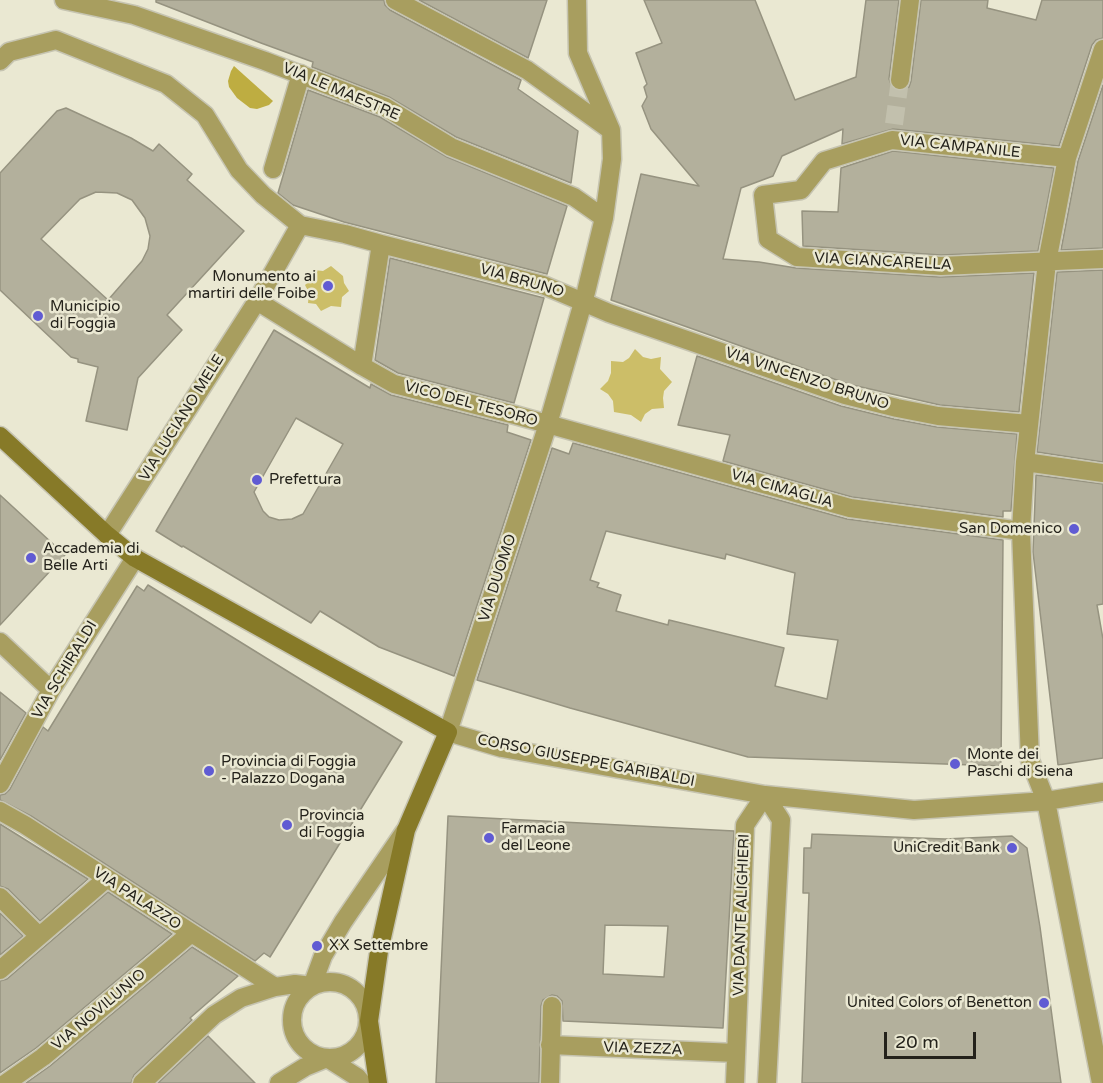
<!DOCTYPE html>
<style>
body{margin:0}
#map{position:relative;width:1103px;height:1083px;overflow:hidden;background:#eae8d2;font-family:"Varela Round",sans-serif}
canvas{display:block}
.scale{position:absolute;left:884px;top:1032px;width:92px;height:27px;box-sizing:border-box;border:3px solid #24221b;border-top:0;padding-left:8px;font-size:18px;line-height:21px;white-space:nowrap;color:#24221b;-webkit-text-stroke:4px #eae8d2;paint-order:stroke}
</style>
<div id="map">
<canvas width="1103" height="1083"></canvas>
<div class="scale">20 m</div>
</div>
<script>
const ctx = document.querySelector('canvas').getContext('2d');
ctx.lineJoin = 'round';
function fill(path, color) { ctx.fillStyle = color; ctx.fill(path, 'evenodd'); }
const toPath = rows => new Path2D(rows.map(r => 'M' + r).join(''));
function stroke(path, color, width, dash) { ctx.strokeStyle = color; ctx.lineWidth = width; ctx.lineCap = dash ? 'butt' : 'round'; ctx.setLineDash(dash || []); ctx.stroke(path); }
function drawText(font, color, halo, rows, align = 'center') {
  ctx.font = font + ' "Varela Round",sans-serif'; ctx.lineWidth = 5; ctx.setLineDash([]); ctx.textBaseline = 'middle'; ctx.strokeStyle = halo; ctx.fillStyle = color; for (const [text, x, y, turn = 0] of rows) {
    ctx.save(); ctx.translate(x, y); ctx.rotate((+turn || 0) * Math.PI / 180); ctx.textAlign = isNaN(turn) ? turn : align; if (halo) ctx.strokeText(text, 0, 0); ctx.fillText(text, 0, 0); ctx.restore();
  }
}
fill(toPath([
 [331,266,343,276,344,283,349,291,342,297,341,307,331,306,321,311,316,304,308,303,309,293,305,285,312,278,314,270,323,271],
 [635,349,643,357,651,359,661,357,660,369,672,382,664,391,663,398,664,408,652,409,645,414,641,422,631,415,614,412,613,401,608,394,600,389,608,381,611,373,611,361,623,362,629,358]
]), '#ccbe68');
fill(toPath([
 [234,66,273,101,269,105,257,109,250,108,237,98,229,87,228,81,231,71]
]), '#bead41');
const building = toPath([
 [156,0,384,0,385,5,390,10,521,80,518,89,578,131,571,183,456,137,389,97,312,67,313,62,261,43,156,2,156,0],
 [419,0,547,0,528,58,419,0],
 [644,0,755,0,795,100,856,77,866,0,899,0,889,79,893,89,899,91,909,87,911,81,921,0,988,0,987,8,1036,20,1042,0,1103,0,1103,38,1096,40,1092,45,1059,146,893,129,842,144,843,129,782,156,773,176,741,188,723,259,759,262,796,268,940,277,1034,273,1019,412,940,405,848,384,611,300,641,174,699,186,651,129,642,106,647,97,644,87,647,84,636,53,662,43,644,0],
 [1103,85,1103,248,1061,250,1078,161,1103,85],
 [308,90,380,117,447,157,567,206,547,274,344,222,293,205,278,193,308,90],
 [66,108,131,138,153,151,159,144,192,174,187,180,244,231,167,315,182,330,138,378,127,430,86,421,98,367,78,362,78,359,71,357,0,290,0,173,57,111,66,108],
 [96,192,117,193,132,200,145,218,150,236,148,249,142,261,108,300,41,239,80,199,96,192],
 [893,151,1054,168,1038,251,941,255,803,246,802,211,838,212,841,168,893,151],
 [390,258,544,298,514,403,398,373,375,360,390,258],
 [1103,270,1103,462,1037,452,1057,272,1103,270],
 [274,330,370,388,371,384,391,395,508,425,507,432,531,440,454,676,379,647,320,611,311,623,183,546,182,547,156,531,274,330],
 [296,418,343,444,303,514,292,519,279,520,269,517,263,511,254,492,296,418],
 [697,356,841,406,894,419,937,427,1017,434,1011,511,1003,511,1003,517,852,497,723,461,730,435,678,425,697,356],
 [573,443,847,519,1003,540,1001,766,748,757,570,708,477,680,552,448,569,454,573,443],
 [606,531,725,559,726,554,795,573,787,634,838,640,827,699,775,686,784,648,669,620,668,625,616,611,621,595,597,587,599,583,590,580,606,531],
 [1036,475,1103,484,1103,604,1097,605,1103,639,1103,758,1058,765,1033,552,1036,475],
 [0,495,65,555,0,625,0,495],
 [148,585,402,742,270,957,264,953,255,961,31,816,0,800,0,795,5,794,10,789,43,727,48,731,137,586,144,591,148,585],
 [0,692,26,713,0,760,0,692],
 [448,816,734,831,723,1028,563,1021,562,1001,557,996,552,995,543,1000,541,1006,539,1083,436,1083,448,816],
 [605,925,668,926,664,977,603,974,605,925],
 [0,824,88,879,40,921,8,889,0,886,0,824],
 [812,834,945,839,1012,836,1027,848,1040,927,1061,1083,802,1083,809,893,803,893,804,848,811,848,812,834],
 [108,892,172,934,36,1048,0,1073,0,981,7,979,108,892],
 [0,913,23,936,0,955,0,913],
 [192,947,238,976,190,1018,192,1020,134,1075,131,1083,26,1083,50,1066,192,947],
 [208,1036,255,1083,158,1083,208,1036]
]);
fill(building, '#b3b09c');
stroke(building, '#969380', 1.5);
stroke(toPath([
 [894,124,900,80]
]), '#c2c0ad', 18, [18, 9]);
const street = toPath([
 [64,0,134,15,265,61,385,107,451,147,574,197,604,218],
 [395,0,527,70,609,129],
 [577,0,578,53,611,130,612,159,604,218,586,292,548,424,448,732,502,748,765,795,914,810,1046,801,1103,792],
 [0,61,9,52,56,40,166,84,205,115,239,170,263,195,300,225,345,234,381,244,362,366,257,301],
 [900,80,910,0],
 [1067,158,892,140,824,161,801,190,763,195,768,239,797,257,941,266,1103,259],
 [273,169,301,74],
 [381,244,543,285,609,313,845,395,897,408,938,416,1029,424],
 [362,366,394,384,515,415,850,508,1021,531],
 [1025,462,1103,473],
 [107,535,257,301,300,225],
 [0,642,51,690],
 [0,784,51,690,135,558],
 [765,795,781,820,767,1083],
 [0,811,25,825,275,987],
 [0,897,39,936],
 [0,970,106,879],
 '292 1020a38 38 0 1 1 76 0a38 38 0 1 1-76 0Z',
 [312,986,323,956,343,922,405,831],
 [550,1045,736,1053],
 [327,1058,357,1077,362,1083],
 [6,1083,43,1057,190,934],
 [142,1083,214,1015,241,998,275,987,295,984,312,986],
 [279,1083,305,1067,327,1058],
 [550,1083,552,1006],
 [735,1083,745,825,765,795],
 [1101,1083,1046,801,1030,760,1021,531,1025,462,1047,262,1067,158,1103,49]
]);
const secondary = toPath([
 [0,436,107,535,135,558,448,732,406,830,379,951,369,1021,378,1083]
]);
stroke(street, '#c6c4b1', 21);
stroke(secondary, '#c6c4b1', 21);
stroke(street, '#a89e5f', 18);
stroke(secondary, '#877a28', 18);
for (const [x, y, r, color] of [
 [328,286,6,"#605bd3"],
 [38,316,6,"#605bd3"],
 [257,480,6,"#605bd3"],
 [1074,529,6,"#605bd3"],
 [31,558,6,"#605bd3"],
 [955,764,6,"#605bd3"],
 [209,771,6,"#605bd3"],
 [287,825,6,"#605bd3"],
 [489,838,6,"#605bd3"],
 [1012,848,6,"#605bd3"],
 [317,946,6,"#605bd3"],
 [1044,1003,6,"#605bd3"]
]) { const dot = new Path2D(); dot.arc(x, y, r, 0, 2 * Math.PI); ctx.fillStyle = color; ctx.fill(dot); stroke(dot, '#eae8d2', 2); }
drawText('15px', '#24221b', '#eae8d2', [
 ["VIA LE MAESTRE",341,92,23],
 ["VIA CAMPANILE",960,147,6],
 ["VIA CIANCARELLA",883,262,3],
 ["VIA BRUNO",522,281,16],
 ["VIA VINCENZO BRUNO",807,379,18],
 ["VICO DEL TESORO",471,404,15],
 ["VIA LUCIANO MELE",182,418,-58],
 ["VIA CIMAGLIA",782,489,16],
 ["VIA DUOMO",498,578,-72],
 ["VIA SCHIRALDI",65,670,-59],
 ["CORSO GIUSEPPE GARIBALDI",586,761,11],
 ["VIA PALAZZO",137,899,33],
 ["VIA DANTE ALIGHIERI",742,915,-88],
 ["VIA NOVILUNIO",99,1010,-40],
 ["VIA ZEZZA",643,1049,2]
]);
drawText('15px', '#24221b', '#eae8d2', [
 ["Monumento ai",316,277,"right"],
 ["martiri delle Foibe",316,294,"right"],
 ["Municipio",50,307],
 ["di Foggia",50,324],
 ["Prefettura",269,480],
 ["San Domenico",1062,529,"right"],
 ["Accademia di",43,549],
 ["Belle Arti",43,566],
 ["Monte dei",967,755],
 ["Paschi di Siena",967,772],
 ["Provincia di Foggia",221,762],
 ["- Palazzo Dogana",221,779],
 ["Provincia",299,816],
 ["di Foggia",299,833],
 ["Farmacia",501,829],
 ["del Leone",501,846],
 ["UniCredit Bank",1000,848,"right"],
 ["XX Settembre",329,946],
 ["United Colors of Benetton",1032,1003,"right"]
], 'left');
</script>
